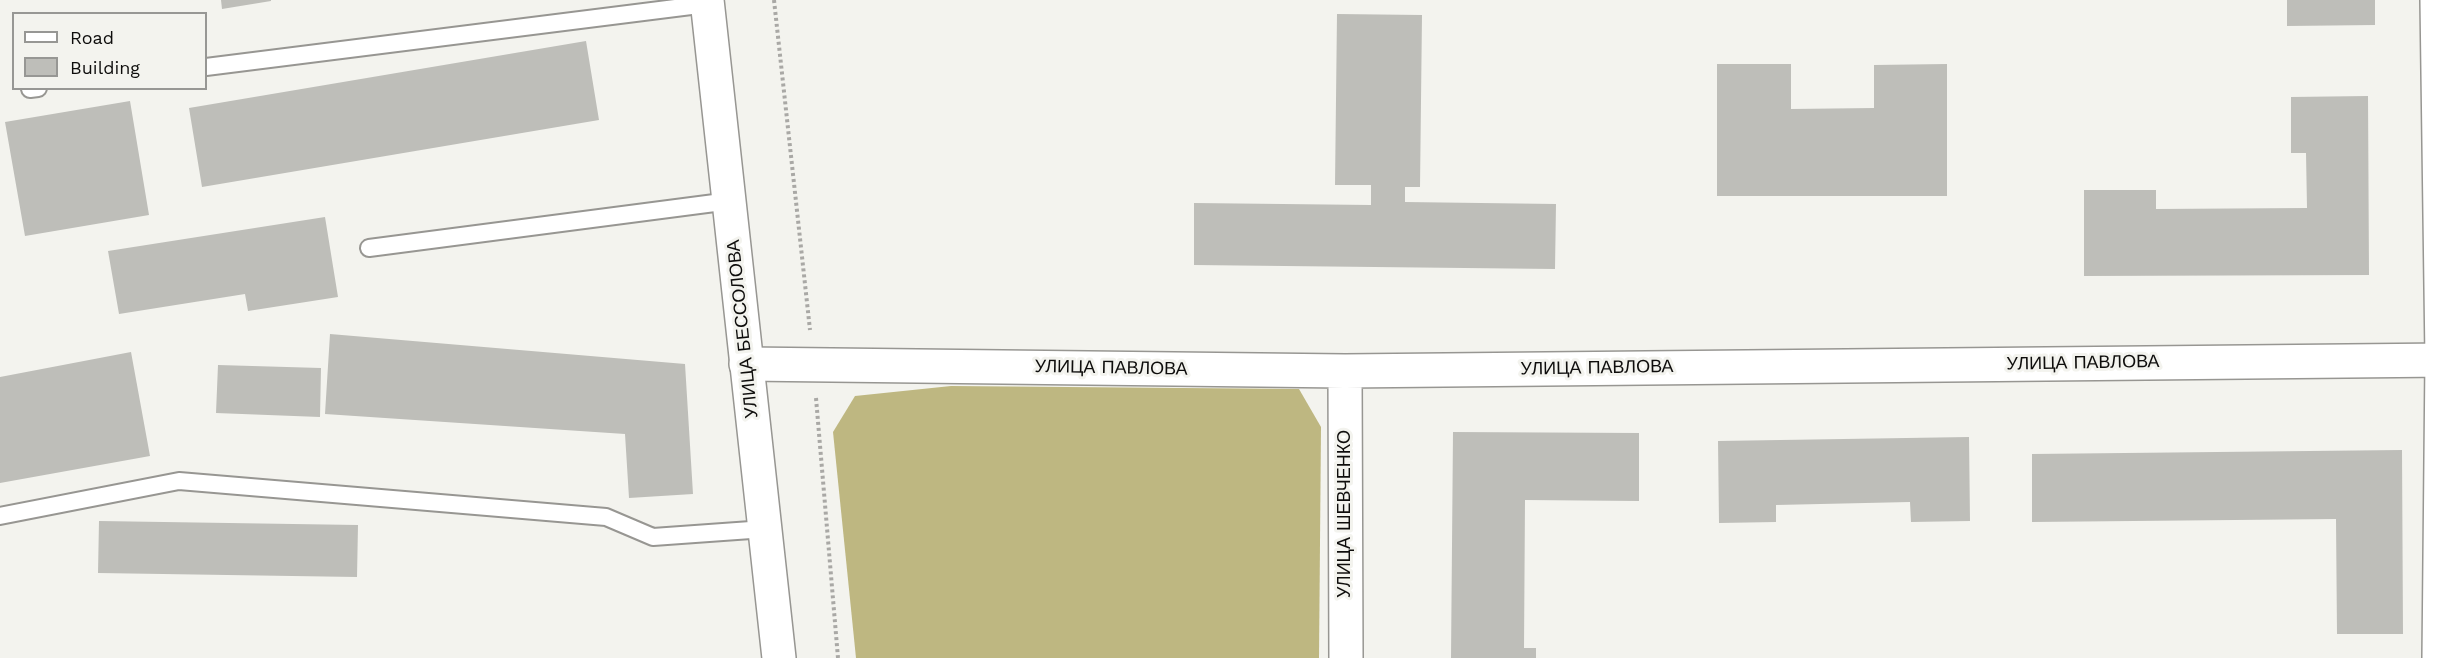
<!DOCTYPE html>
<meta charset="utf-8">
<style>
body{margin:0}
#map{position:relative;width:2447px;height:658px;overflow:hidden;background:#f3f3ee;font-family:"Work Sans",sans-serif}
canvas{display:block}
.legend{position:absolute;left:12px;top:12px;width:195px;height:78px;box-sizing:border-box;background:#f3f3ee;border:2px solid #979794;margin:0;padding:8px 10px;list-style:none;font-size:18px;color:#0e0d0c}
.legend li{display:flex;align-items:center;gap:12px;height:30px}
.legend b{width:30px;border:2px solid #979794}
</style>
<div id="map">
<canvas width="2447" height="658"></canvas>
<ul class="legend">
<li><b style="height:8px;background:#fff"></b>Road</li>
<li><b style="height:16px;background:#bebeb9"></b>Building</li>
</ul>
</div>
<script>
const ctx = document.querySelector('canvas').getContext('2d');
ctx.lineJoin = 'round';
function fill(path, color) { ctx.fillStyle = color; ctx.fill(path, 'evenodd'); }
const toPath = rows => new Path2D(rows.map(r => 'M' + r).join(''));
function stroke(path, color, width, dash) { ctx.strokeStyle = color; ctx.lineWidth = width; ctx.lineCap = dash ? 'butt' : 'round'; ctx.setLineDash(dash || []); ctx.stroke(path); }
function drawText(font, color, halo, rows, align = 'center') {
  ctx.font = font + ' "Work Sans",sans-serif'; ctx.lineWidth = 6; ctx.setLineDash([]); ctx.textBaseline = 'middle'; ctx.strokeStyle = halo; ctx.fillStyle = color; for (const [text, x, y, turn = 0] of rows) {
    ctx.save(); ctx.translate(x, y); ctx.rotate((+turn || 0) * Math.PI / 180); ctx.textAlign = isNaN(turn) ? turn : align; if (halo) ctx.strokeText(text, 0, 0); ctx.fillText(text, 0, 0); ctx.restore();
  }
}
fill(toPath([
 [951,386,1299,389,1321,427,1319,658,856,658,833,432,855,396]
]), '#beb781');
fill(toPath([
 [221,0,271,0,271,1,222,9],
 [2287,0,2375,0,2375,25,2287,26],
 [1337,14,1422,15,1420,187,1405,187,1405,202,1556,204,1555,269,1194,265,1194,203,1371,205,1371,185,1335,185],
 [586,41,599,120,202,187,189,108],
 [1717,64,1791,64,1791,109,1874,108,1874,65,1947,64,1947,196,1717,196],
 [2368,96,2369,275,2084,276,2084,190,2156,190,2156,209,2307,208,2306,153,2291,153,2291,97],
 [130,101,149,215,25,236,5,122],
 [325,217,338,297,248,311,245,294,119,314,108,251],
 [330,334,685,364,693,494,629,498,625,434,325,414],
 [131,352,150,456,0,483,0,377],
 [218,365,321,368,320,417,216,413],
 [1453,432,1639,433,1639,501,1525,500,1524,648,1536,648,1536,658,1451,658],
 [1969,437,1970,521,1911,522,1910,502,1776,505,1776,522,1719,523,1718,441],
 [2402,450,2403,634,2337,634,2336,519,2032,522,2032,454],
 [99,521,358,525,357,577,98,573]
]), '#bebeb9');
const lane = toPath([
 [206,67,707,4],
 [30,89,38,88],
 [369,248,730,201],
 [0,516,179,481,606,517,653,537,765,529]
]);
const street = toPath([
 [2437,0,2442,359,2439,658],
 [746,364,1345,371,2447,360],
 [1345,371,1346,658]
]);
const secondary = toPath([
 [707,0,779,658]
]);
stroke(lane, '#979692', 20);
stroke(street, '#979692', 36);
stroke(secondary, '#979692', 36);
stroke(toPath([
 [774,0,810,330],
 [816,398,838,658]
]), '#a9a8a5', 4, [3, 3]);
stroke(lane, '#fff', 16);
stroke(street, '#fff', 33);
stroke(secondary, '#fff', 33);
drawText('18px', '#0e0d0c', '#f3f3ee', [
 ["УЛИЦА БЕССОЛОВА",743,329,-96],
 ["УЛИЦА ПАВЛОВА",2083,363,-1],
 ["УЛИЦА ПАВЛОВА",1111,368,1],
 ["УЛИЦА ПАВЛОВА",1597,368,-1],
 ["УЛИЦА ШЕВЧЕНКО",1345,514,-90]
]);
</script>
